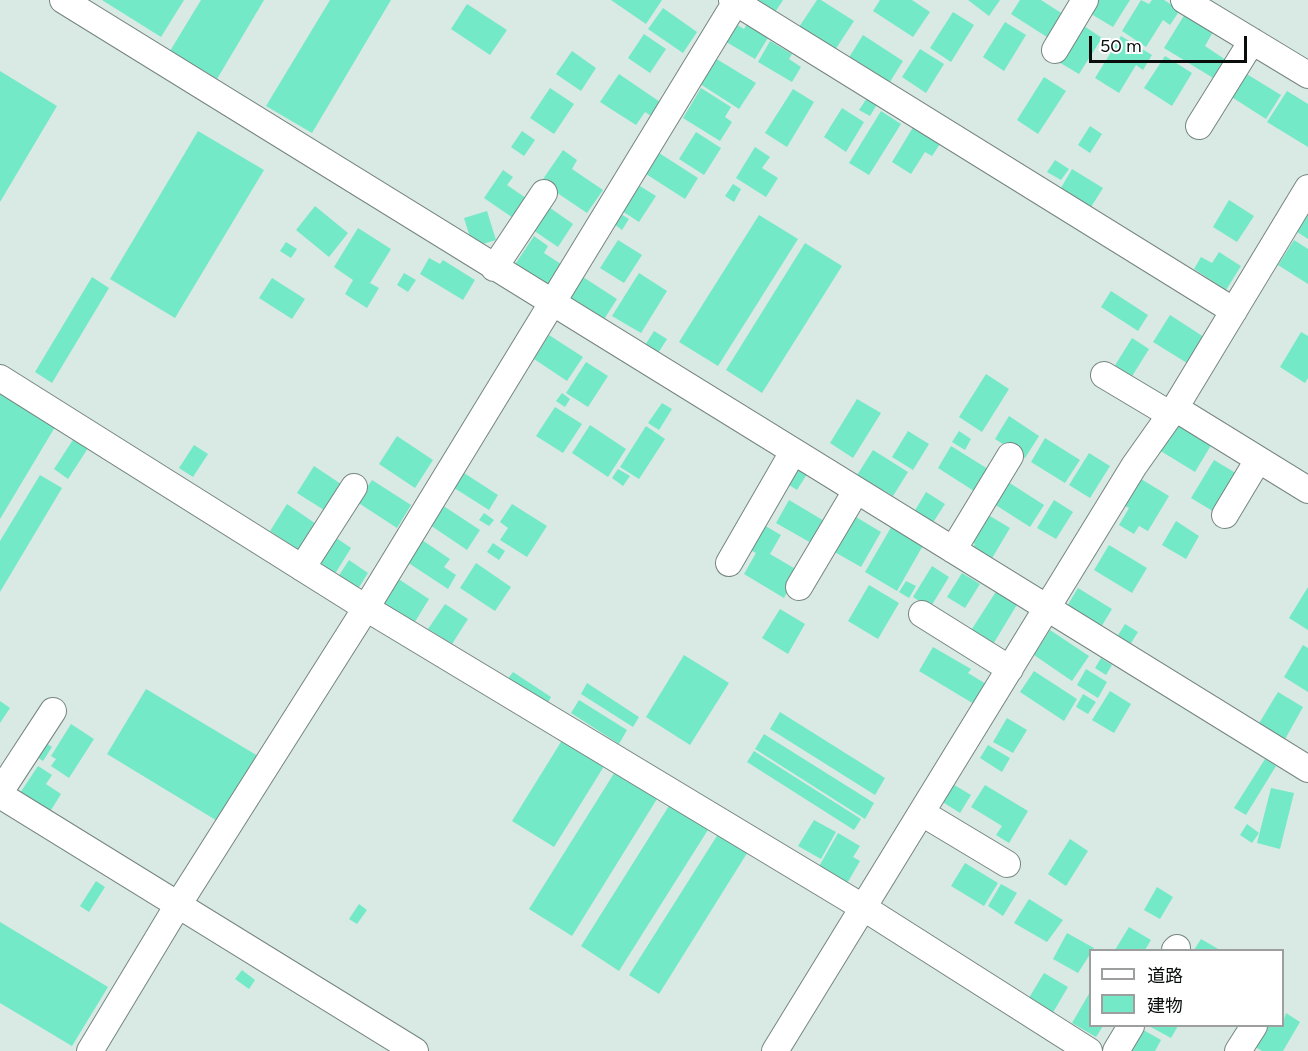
<!DOCTYPE html>
<meta charset="utf-8">
<style>
body{margin:0}
#map{position:relative;width:1308px;height:1051px;overflow:hidden;background:#d9e9e3;font-family:Figtree,"Noto Sans JP",sans-serif}
canvas{display:block}
.legend{position:absolute;left:1089px;top:949px;width:195px;height:78px;box-sizing:border-box;background:#fff;border:2px solid #9d9f9e;margin:0;padding:8px 10px;list-style:none;font-size:18px;color:#090e0c}
.legend li{display:flex;align-items:center;gap:12px;height:30px}
.legend b{width:30px;border:2px solid #9d9f9e}
.scale{position:absolute;left:1089px;top:36px;width:158px;height:27px;box-sizing:border-box;border:3px solid #090e0c;border-top:0;padding-left:8px;font-size:18px;line-height:21px;white-space:nowrap;color:#090e0c;-webkit-text-stroke:4px #fff;paint-order:stroke}
</style>
<div id="map">
<canvas width="1308" height="1051"></canvas>
<ul class="legend">
<li><b style="height:8px;background:#fff"></b>道路</li>
<li><b style="height:16px;background:#74e9c7"></b>建物</li>
</ul>
<div class="scale">50 m</div>
</div>
<script>
const ctx = document.querySelector('canvas').getContext('2d');
ctx.lineJoin = 'round';
function fill(path, color) { ctx.fillStyle = color; ctx.fill(path, 'evenodd'); }
const toPath = rows => new Path2D(rows.map(r => 'M' + r).join(''));
function stroke(path, color, width, dash) { ctx.strokeStyle = color; ctx.lineWidth = width; ctx.lineCap = dash ? 'butt' : 'round'; ctx.setLineDash(dash || []); ctx.stroke(path); }
fill(toPath([
 [102,0,184,0,161,37],
 [201,0,264,0,217,79,170,51],
 [330,0,391,0,312,133,266,106],
 [611,0,662,0,646,24],
 [754,0,783,0,772,17],
 [817,0,821,0,854,21,835,50,799,27],
 [880,0,912,0,930,12,913,37,873,11],
 [968,0,1000,0,989,16],
 [1020,0,1041,0,1066,16,1050,39,1011,14],
 [1093,0,1130,0,1113,27,1086,11],
 [1141,0,1149,4,1152,0,1164,0,1180,10,1170,25,1163,20,1146,47,1122,31],
 [467,4,507,30,490,55,451,29],
 [663,8,697,32,683,53,648,29],
 [953,12,974,25,951,62,930,48],
 [1185,14,1213,32,1205,46,1229,62,1218,81,1164,48],
 [1005,22,1026,35,1004,71,983,57],
 [734,23,744,29,747,24,771,33,755,59,723,40],
 [1081,24,1102,38,1079,74,1057,61],
 [644,34,666,49,650,73,628,58],
 [863,35,903,61,888,85,848,59],
 [1121,36,1152,55,1143,70,1136,65,1119,93,1095,78],
 [770,41,792,54,789,59,801,67,792,82,758,62],
 [920,49,944,64,926,93,902,77],
 [572,51,596,68,581,91,556,74],
 [710,55,756,83,739,109,694,80],
 [1165,56,1192,73,1172,106,1144,88],
 [0,71,57,106,0,202],
 [1245,73,1281,95,1266,119,1230,96],
 [619,74,663,104,654,118,645,112,636,125,600,102],
 [1044,77,1066,91,1038,134,1017,120],
 [550,88,574,104,554,134,530,118],
 [701,88,731,107,725,117,732,122,720,141,683,118],
 [793,89,814,102,787,147,765,133],
 [1287,91,1308,104,1308,147,1267,122],
 [869,95,879,101,870,116,859,110],
 [842,108,864,122,846,152,824,137],
 [881,111,901,124,869,175,849,163],
 [915,124,942,141,932,156,925,152,911,174,892,162],
 [1090,126,1102,134,1090,153,1078,145],
 [198,131,264,170,175,318,110,279],
 [522,131,535,140,524,156,511,147],
 [696,132,721,148,704,175,679,159],
 [755,147,770,157,762,168,778,178,766,197,736,178],
 [563,150,577,160,572,169,603,190,587,213,541,182],
 [659,153,698,178,685,199,646,174],
 [1055,160,1069,169,1061,180,1047,172],
 [1072,169,1103,188,1091,207,1058,193],
 [503,170,513,177,507,185,532,202,519,222,484,198],
 [635,183,656,196,639,222,619,209],
 [733,184,741,189,734,202,725,196],
 [1229,200,1254,216,1237,242,1213,227],
 [546,205,573,224,558,247,530,228],
 [315,206,348,233,329,257,296,230],
 [1308,208,1308,239,1294,230],
 [487,211,496,240,473,247,464,218],
 [616,211,629,219,622,230,610,221],
 [759,215,798,239,718,366,679,342],
 [358,228,391,249,370,283,379,288,367,308,345,294,353,280,334,267],
 [534,236,548,246,544,253,564,266,546,293,512,269],
 [618,240,642,255,624,283,600,268],
 [1294,240,1308,249,1308,284,1278,265],
 [286,242,297,249,291,258,280,251],
 [805,243,842,266,762,393,726,370],
 [1219,252,1241,266,1226,290,1194,269,1201,257,1212,263],
 [429,258,440,264,443,260,475,280,463,300,420,274],
 [404,273,416,280,408,292,397,285],
 [639,273,667,291,641,333,612,316],
 [92,277,109,288,52,383,35,372],
 [583,277,617,299,603,321,569,300],
 [272,278,305,299,292,319,259,298],
 [1111,291,1148,315,1138,331,1101,307],
 [1170,315,1204,337,1187,363,1153,342],
 [654,331,667,339,655,358,642,350],
 [1301,332,1308,336,1308,378,1305,383,1280,367],
 [549,335,583,357,567,381,534,359],
 [1132,338,1149,349,1131,378,1114,367],
 [586,362,608,376,588,407,566,393],
 [986,374,1009,389,982,432,959,417],
 [0,387,58,422,0,519],
 [562,393,570,399,565,407,556,401],
 [857,399,881,413,853,458,830,443],
 [662,403,672,409,659,430,648,423],
 [555,407,582,424,563,453,536,436],
 [1009,416,1039,436,1025,458,995,439],
 [1177,420,1213,442,1195,472,1159,450],
 [590,425,626,449,608,477,572,453],
 [646,426,665,439,639,479,620,467],
 [908,431,929,444,913,470,892,457],
 [959,431,971,439,965,450,952,442],
 [78,432,92,442,68,479,54,469],
 [397,436,433,460,415,488,379,464],
 [1045,438,1080,460,1065,483,1031,462],
 [194,445,208,454,193,477,179,468],
 [951,446,988,469,974,491,938,468],
 [873,450,908,472,893,496,883,490,877,499,852,483],
 [1089,453,1110,466,1090,498,1069,485],
 [1214,460,1239,475,1216,513,1191,498],
 [797,464,809,471,797,490,786,483],
 [314,466,341,484,324,510,297,493],
 [618,469,630,476,623,486,612,478],
 [461,471,498,495,489,510,451,486],
 [40,475,62,488,0,592,0,541],
 [1141,479,1169,496,1148,531,1139,526,1134,534,1119,525,1129,508,1125,506],
 [372,480,411,505,397,528,357,502],
 [1005,480,1044,505,1030,527,991,502],
 [926,492,945,504,932,524,914,512],
 [789,500,826,522,813,544,776,523],
 [1054,500,1073,512,1056,539,1037,528],
 [287,504,319,526,302,552,270,531],
 [512,504,547,526,527,557,500,540,508,528,500,522],
 [442,505,480,530,467,550,430,525],
 [484,513,494,520,489,526,479,520],
 [985,513,1010,528,988,565,969,553,975,544,969,540],
 [851,514,881,532,861,567,831,550],
 [1176,521,1199,536,1186,559,1162,545],
 [762,524,781,535,770,554,799,571,784,598,744,574,756,553,748,549],
 [893,524,925,542,897,591,865,572],
 [335,537,351,548,333,577,316,566],
 [422,540,450,559,444,567,456,575,448,589,407,562],
 [493,543,505,551,499,560,487,552],
 [1109,545,1147,568,1132,593,1094,570],
 [349,560,368,573,356,592,336,580],
 [476,563,511,587,495,611,460,588],
 [932,566,949,577,930,608,913,597],
 [962,573,980,584,965,608,947,597],
 [397,578,429,599,413,625,381,604],
 [906,581,916,586,909,598,899,592],
 [869,585,899,603,878,639,848,621],
 [1308,587,1308,630,1289,618],
 [1078,588,1112,609,1098,632,1064,611],
 [997,590,1018,603,992,646,970,632],
 [445,604,468,619,452,644,428,629],
 [780,609,805,624,788,654,762,638],
 [1125,624,1138,632,1128,648,1115,640],
 [1050,630,1089,656,1072,681,1034,655],
 [1303,645,1308,648,1308,692,1284,677],
 [933,647,971,669,968,673,991,687,979,707,919,671],
 [684,655,729,683,690,745,646,717],
 [1101,658,1112,665,1106,675,1095,668],
 [1086,669,1107,682,1098,698,1077,685],
 [1034,671,1077,699,1064,721,1020,692],
 [513,672,551,697,546,706,507,680],
 [587,683,639,717,633,727,581,694],
 [146,689,258,756,219,822,107,754],
 [1110,691,1131,704,1114,733,1092,720],
 [1278,692,1303,707,1284,741,1258,725],
 [1083,694,1096,702,1088,714,1076,707],
 [579,700,627,730,619,744,571,713],
 [0,701,10,708,0,723],
 [780,712,885,778,875,795,770,729],
 [1007,718,1027,730,1013,753,993,742],
 [71,724,94,739,69,778,51,766,56,759,51,756],
 [764,734,874,803,865,819,755,749],
 [564,737,606,763,554,847,512,821],
 [43,741,52,747,43,761,34,755],
 [988,745,1010,758,1002,772,980,758],
 [754,751,861,819,854,830,747,762],
 [1265,759,1276,766,1246,815,1234,808],
 [38,766,52,775,46,784,61,794,48,815,18,796],
 [618,767,660,794,572,936,529,909],
 [951,783,971,795,960,813,941,801],
 [985,785,1028,811,1009,843,996,835,1002,826,971,807],
 [1271,788,1294,793,1280,849,1257,843],
 [672,801,711,825,619,971,581,946],
 [814,820,836,832,821,859,798,846],
 [1247,824,1259,833,1252,843,1240,835],
 [720,831,749,850,659,994,629,975],
 [838,833,860,846,853,857,860,861,845,887,817,870],
 [1070,839,1088,851,1066,886,1048,874],
 [965,863,998,883,984,906,951,886],
 [96,881,105,887,89,912,80,906],
 [1001,884,1017,893,1003,916,988,906],
 [1157,887,1173,897,1160,919,1144,910],
 [1029,899,1063,920,1047,942,1014,923],
 [359,904,367,910,357,924,349,919],
 [0,922,108,987,72,1046,0,1003],
 [1129,927,1151,940,1145,950,1115,950],
 [1067,933,1094,948,1078,973,1053,959],
 [1201,939,1220,950,1194,950],
 [242,970,255,980,249,989,235,979],
 [1044,973,1068,987,1051,1016,1027,1001],
 [1090,992,1090,1026,1103,1026,1096,1037,1072,1023],
 [1286,1013,1300,1022,1283,1051,1262,1051,1254,1046,1267,1026,1282,1026],
 [1149,1026,1178,1026,1171,1038],
 [1140,1028,1161,1040,1155,1051,1126,1051]
]), '#74e9c7');
const minor = toPath([
 [63,0,1308,769],
 [732,0,1234,311],
 [1184,0,1308,75],
 [1055,50,1085,0],
 [1199,126,1252,41],
 [494,268,544,193],
 [1104,375,1171,415],
 [0,378,366,608,864,908,1089,1051],
 [1175,408,1308,490],
 [1225,515,1258,460],
 [953,550,1010,456],
 [729,563,793,452],
 [302,568,354,487],
 [799,587,856,491],
 [922,614,1010,669],
 [0,792,53,711],
 [0,795,415,1051],
 [922,813,1007,864],
 [1175,950,1177,948],
 [90,1051,178,905,366,608,737,0],
 [775,1051,1134,466,1175,408,1308,188],
 [1116,1051,1131,1026],
 [1238,1051,1254,1026]
]);
stroke(minor, '#768580', 28);
stroke(minor, '#fff', 26);
</script>
